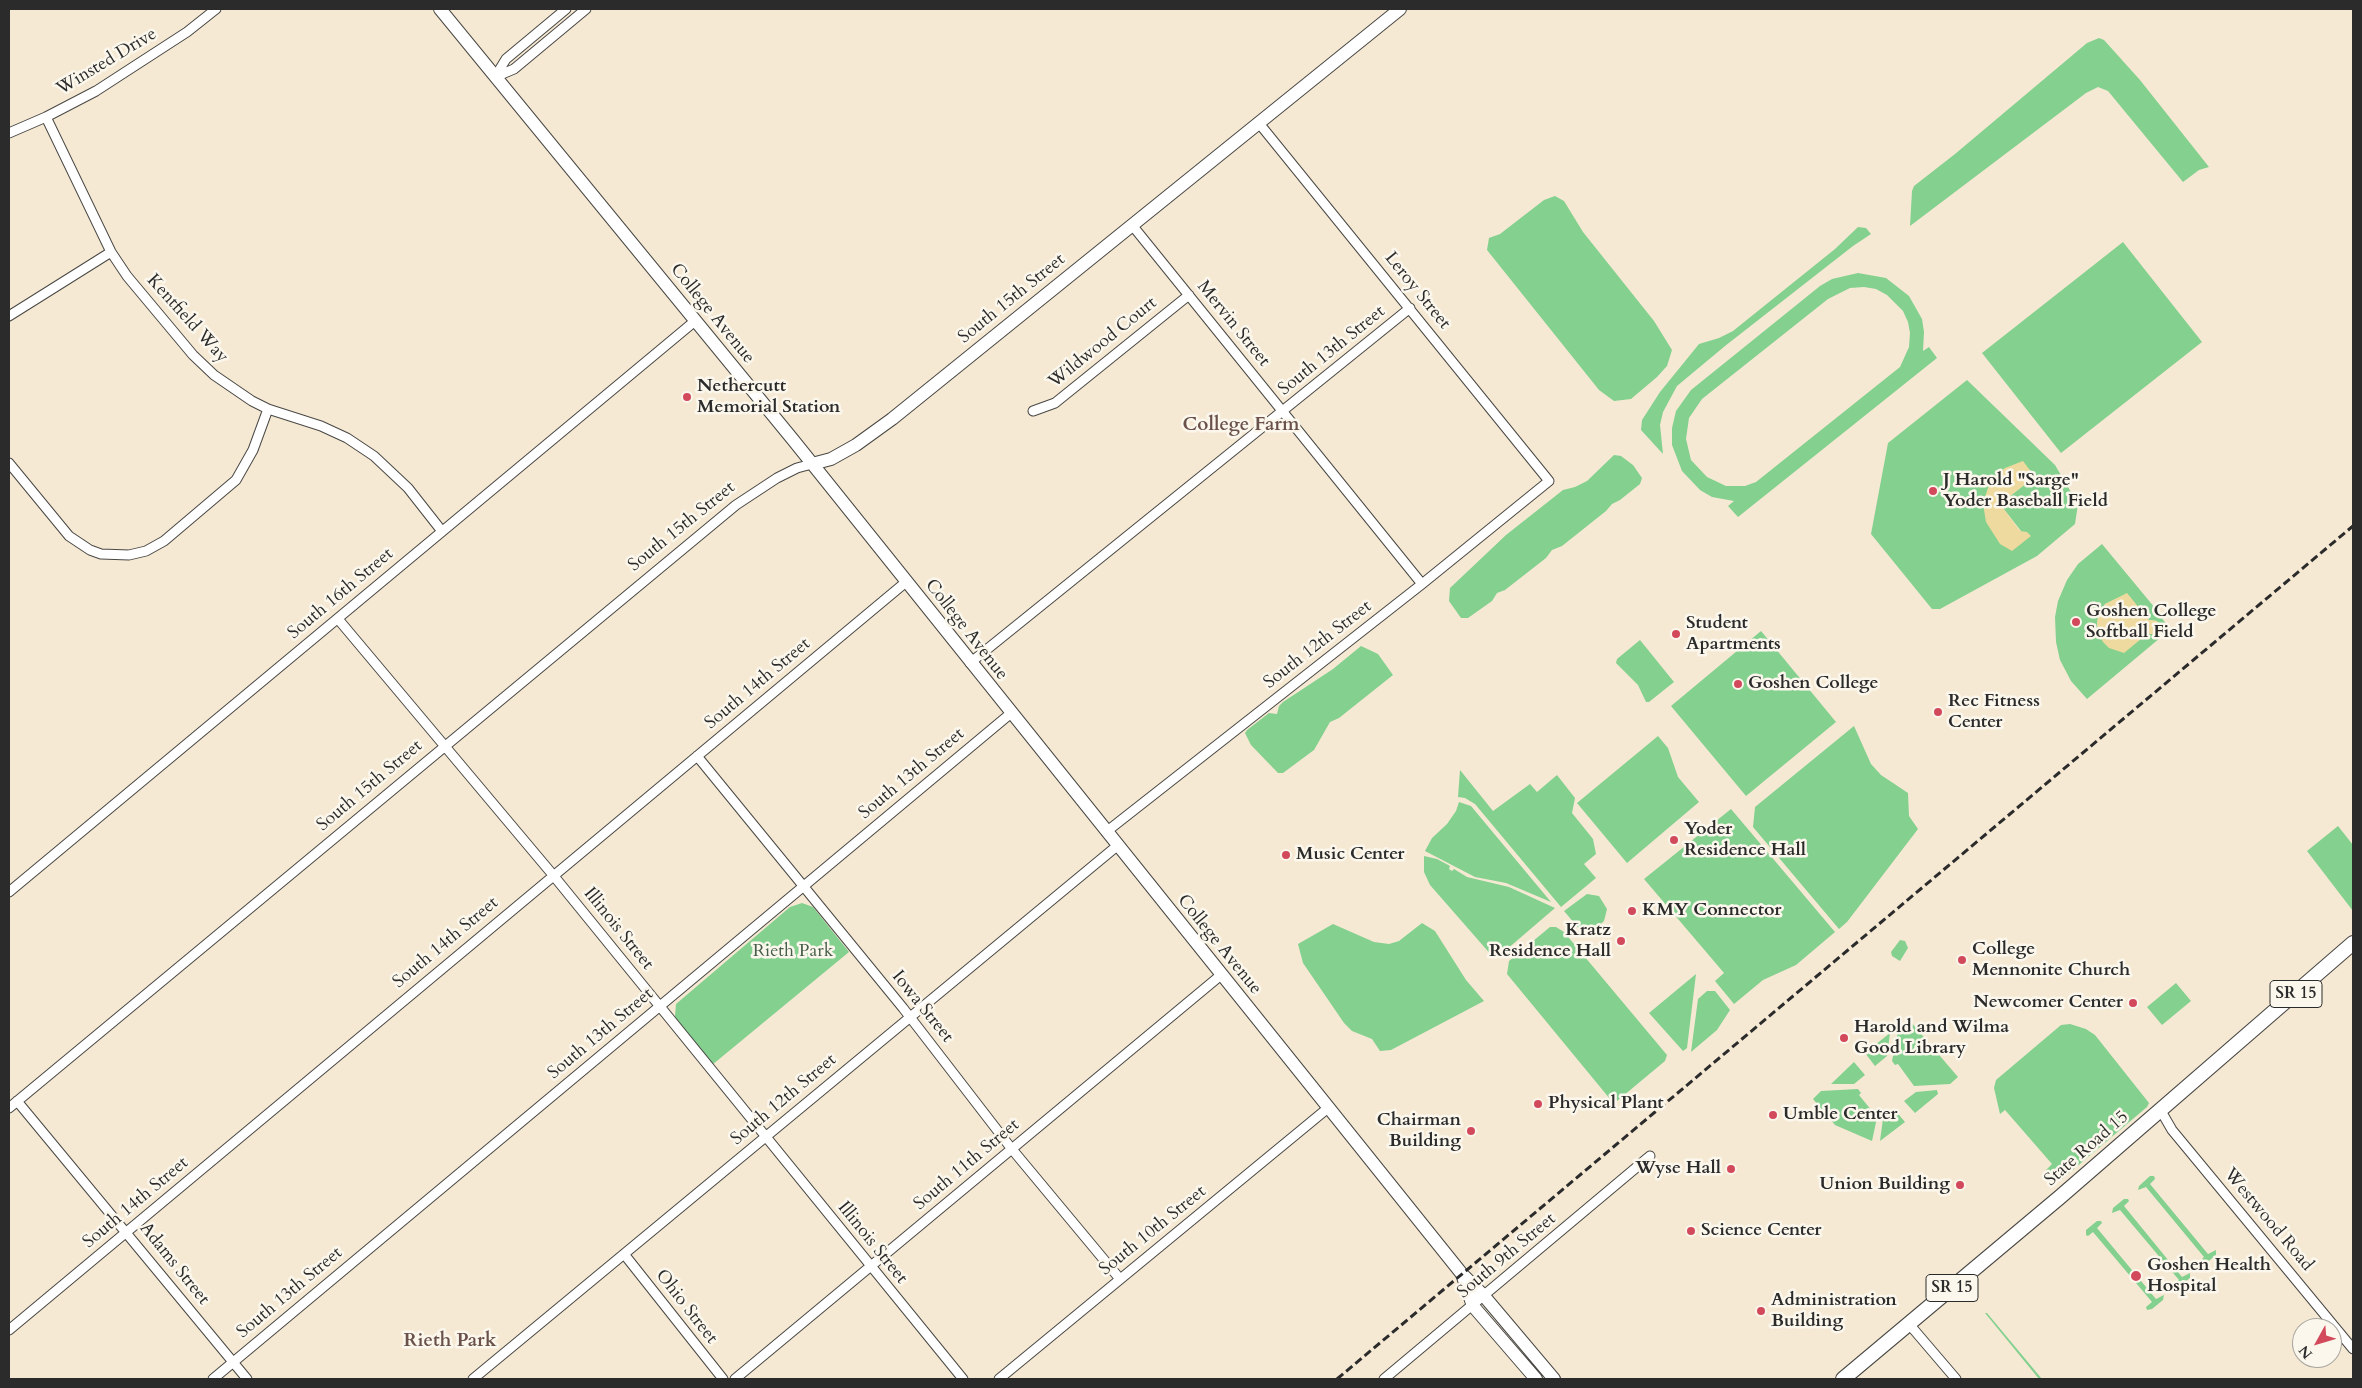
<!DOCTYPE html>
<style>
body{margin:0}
#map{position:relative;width:2362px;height:1388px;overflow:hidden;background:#f6e9d4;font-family:Cardo,serif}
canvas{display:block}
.frame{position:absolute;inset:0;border:10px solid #2b2b2b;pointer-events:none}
.north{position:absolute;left:2292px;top:1318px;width:50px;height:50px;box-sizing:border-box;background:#fbf7ec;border:1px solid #a8a59f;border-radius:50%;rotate:231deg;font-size:14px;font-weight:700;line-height:20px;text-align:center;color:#2b2b2b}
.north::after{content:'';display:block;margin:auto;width:18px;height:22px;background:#d1495b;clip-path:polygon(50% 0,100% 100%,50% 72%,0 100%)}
</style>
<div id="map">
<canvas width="2362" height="1388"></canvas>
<div class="frame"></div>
<div class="north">N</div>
</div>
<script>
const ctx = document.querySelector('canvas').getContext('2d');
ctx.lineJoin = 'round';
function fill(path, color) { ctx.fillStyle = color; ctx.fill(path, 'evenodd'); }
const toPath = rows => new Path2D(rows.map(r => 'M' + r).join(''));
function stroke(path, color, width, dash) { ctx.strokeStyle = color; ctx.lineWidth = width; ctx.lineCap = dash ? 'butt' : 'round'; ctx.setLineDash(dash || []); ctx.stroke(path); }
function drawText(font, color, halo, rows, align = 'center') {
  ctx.font = font + ' Cardo,serif'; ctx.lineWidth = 5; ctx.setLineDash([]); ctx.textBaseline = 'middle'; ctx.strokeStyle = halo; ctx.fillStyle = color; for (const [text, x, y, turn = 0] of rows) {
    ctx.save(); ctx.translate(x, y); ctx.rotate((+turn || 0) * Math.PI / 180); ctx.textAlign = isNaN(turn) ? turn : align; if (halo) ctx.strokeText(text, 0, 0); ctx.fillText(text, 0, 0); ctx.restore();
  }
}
fill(toPath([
 [2099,38,2104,40,2140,80,2209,167,2199,170,2183,182,2108,91,2098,87,2086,93,1910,226,1912,191,1914,186,1955,154,2087,43],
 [1555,196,1564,201,1583,232,1654,321,1672,350,1667,366,1657,377,1631,399,1614,401,1599,390,1487,250,1489,238,1500,234,1544,200],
 [1858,227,1866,228,1871,234,1853,246,1725,346,1677,386,1663,412,1660,425,1663,454,1641,430,1642,420,1660,392,1699,344,1719,338,1733,331,1835,249],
 [2123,242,2202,342,2061,453,1982,353],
 [1858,273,1886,278,1909,296,1922,319,1924,332,1923,351,1929,347,1937,358,1738,517,1728,506,1734,501,1712,497,1700,490,1682,471,1672,445,1672,428,1676,411,1691,390,1820,286,1832,279],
 [1864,287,1876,289,1887,295,1903,311,1908,322,1910,333,1909,347,1900,367,1756,482,1745,486,1726,486,1707,477,1691,460,1686,439,1689,418,1702,399,1828,299,1850,288],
 [1967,380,2055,465,2078,504,2075,524,2037,556,1940,609,1932,609,1871,534,1888,443],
 [2005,468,2028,482,2005,500,2003,508,2021,531,2000,544],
 [1614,455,1621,456,1633,465,1642,478,1640,484,1620,500,1612,504,1606,511,1562,546,1552,550,1546,558,1505,590,1497,593,1492,601,1468,618,1461,618,1449,601,1450,588,1506,535,1563,490,1575,487,1587,481],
 [2102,544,2155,608,2166,624,2166,633,2087,699,2071,681,2060,660,2056,642,2055,617,2058,601,2067,580,2078,564],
 [2127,594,2149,620,2157,621,2160,628,2155,634,2097,627,2098,617,2105,604],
 [1761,631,1836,722,1746,796,1671,706],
 [1640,640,1674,682,1649,702,1646,702,1638,685,1616,663,1617,659],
 [1361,646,1378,654,1393,675,1339,718,1330,722,1314,750,1283,773,1278,773,1251,745,1245,733,1247,730,1269,713,1277,714,1279,706,1283,702,1333,669],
 [1854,726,1871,764,1881,775,1908,793,1909,816,1918,829,1847,922,1839,929,1753,827,1755,807],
 [1658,736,1668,748,1678,777,1699,802,1627,863,1577,803],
 [1460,770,1493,811,1530,784,1537,792,1557,775,1575,798,1572,813,1593,839,1596,854,1584,864,1596,878,1561,907,1475,804,1465,798,1458,797],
 [1459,802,1471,806,1551,902,1506,883,1475,877,1425,851,1432,838,1447,824,1456,811],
 [1731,809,1835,932,1796,965,1763,980,1734,1004,1715,981,1724,973,1644,879],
 [2338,826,2353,845,2353,911,2307,851],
 [1424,856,1437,859,1450,866,1449,869,1452,871,1454,869,1467,877,1509,887,1555,908,1499,956,1493,957,1430,885,1424,872],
 [1587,894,1599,896,1607,909,1604,921,1586,937,1564,911],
 [802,903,813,907,849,952,712,1065,678,1023,675,1016,676,1004,790,907],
 [1422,923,1435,931,1466,980,1484,1001,1391,1050,1380,1051,1372,1039,1352,1031,1344,1023,1303,963,1298,944,1333,924,1374,942,1389,944,1399,941],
 [1550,927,1556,927,1564,932,1667,1055,1665,1061,1617,1101,1610,1099,1507,974,1509,961],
 [1900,940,1905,941,1908,948,1900,961,1892,956,1891,952],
 [1696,974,1687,1048,1683,1051,1649,1013],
 [2176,983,2191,1001,2162,1025,2147,1007],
 [1707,991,1715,991,1730,1010,1717,1030,1691,1052,1698,999],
 [1910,1021,1958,1077,1950,1084,1914,1086,1898,1064,1895,1065,1892,1061,1898,1032],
 [2070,1024,2086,1029,2095,1035,2149,1103,2147,1107,2061,1180,2057,1180,2046,1170,2052,1164,2005,1110,2000,1114,1994,1088,1996,1080,2061,1025],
 [1890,1033,1887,1056,1875,1066,1865,1053],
 [1854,1062,1865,1075,1854,1084,1831,1084],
 [1858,1089,1861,1093,1859,1095,1872,1111,1875,1109,1878,1113,1872,1141,1835,1125,1813,1099,1821,1091],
 [1937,1090,1938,1094,1915,1113,1904,1101,1916,1092],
 [1894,1109,1905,1122,1880,1141,1883,1119],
 [2150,1176,2154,1176,2155,1179,2150,1184,2208,1254,2216,1250,2216,1255,2205,1264,2200,1265,2199,1262,2204,1257,2146,1187,2138,1190,2139,1186],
 [2124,1199,2128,1199,2129,1201,2124,1206,2182,1277,2190,1273,2190,1278,2179,1287,2174,1287,2173,1285,2179,1280,2120,1210,2112,1213,2113,1208],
 [2097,1221,2101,1221,2102,1223,2097,1228,2156,1299,2164,1295,2163,1300,2152,1309,2147,1310,2146,1307,2152,1302,2093,1232,2088,1236,2086,1235,2086,1230],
 [1985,1313,1987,1313,2042,1379,2039,1379]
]), '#83d08f');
fill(toPath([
 [2023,461,2038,481,2028,482,2005,500,2003,508,2020,531,2027,532,2031,536,2012,551,2000,544,1986,522,1984,510,1985,497,1989,485,1995,476,2005,468],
 [2127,593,2149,620,2157,621,2160,628,2156,634,2147,634,2124,653,2109,648,2103,642,2098,632,2097,621,2105,604]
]), '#eeda9e');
const street = toPath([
 [495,77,514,69,586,9],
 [495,77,506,59,566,9],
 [46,117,111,252,127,276,193,355,214,375,252,401,268,409,321,426,347,438,374,456,408,488,441,530],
 [9,133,46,117,96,91,187,32,216,9],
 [1132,225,1422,584],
 [9,316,111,252],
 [1033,411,1055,403,1189,295],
 [9,463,69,536,90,550,101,554,129,555,146,551,164,541,236,480,253,450,268,409],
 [338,619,553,875,963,1379],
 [970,663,1410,308],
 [697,756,903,1008,1011,1148,1120,1279],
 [1106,832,1422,584,1549,481,1258,122],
 [9,892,695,321],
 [17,1101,247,1379],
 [9,1108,736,505,777,478,797,468,812,464],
 [2161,1111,2172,1130,2353,1349],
 [624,1254,723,1379],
 [1909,1324,1956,1379],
 [9,1330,906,582],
 [213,1379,1010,714],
 [473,1379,1117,846],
 [735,1379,1221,975],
 [999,1379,1328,1108],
 [1384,1379,1650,1156]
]);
const secondary = toPath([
 [440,9,794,441,1462,1274,1484,1296,1554,1379],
 [812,464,831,459,856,445,892,419,1400,9],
 [1463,1277,1473,1306,1536,1379]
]);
const primary = toPath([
 [1843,1379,2060,1197,2353,943]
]);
stroke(street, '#494844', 11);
stroke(secondary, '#494844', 14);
stroke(primary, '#494844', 16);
stroke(street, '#fff', 9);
stroke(secondary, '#fff', 12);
stroke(primary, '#fff', 14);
stroke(toPath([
 [1337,1379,2353,526]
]), '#2b2b2b', 3, [8, 4]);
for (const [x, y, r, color] of [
 [687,397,5,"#d1495b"],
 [1933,491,5,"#d1495b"],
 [2076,622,5,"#d1495b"],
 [1676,634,5,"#d1495b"],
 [1738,684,5,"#d1495b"],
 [1938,712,5,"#d1495b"],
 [1674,840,5,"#d1495b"],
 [1286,855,5,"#d1495b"],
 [1632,911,5,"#d1495b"],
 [1621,941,5,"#d1495b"],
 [1962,960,5,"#d1495b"],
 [2133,1003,5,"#d1495b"],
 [1844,1038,5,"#d1495b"],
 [1538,1104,5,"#d1495b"],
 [1773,1115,5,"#d1495b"],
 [1471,1131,5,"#d1495b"],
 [1731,1169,5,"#d1495b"],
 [1960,1185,5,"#d1495b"],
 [1691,1231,5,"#d1495b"],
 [2136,1276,6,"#d1495b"],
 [1761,1311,5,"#d1495b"]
]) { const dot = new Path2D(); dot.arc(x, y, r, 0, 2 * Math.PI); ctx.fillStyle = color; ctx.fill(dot); stroke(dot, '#fbf7ec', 2); }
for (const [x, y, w] of [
 [2296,994,52],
 [1952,1288,52]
]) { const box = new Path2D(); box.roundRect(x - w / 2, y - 13.5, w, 27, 4); ctx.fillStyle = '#fbf7ec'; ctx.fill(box); stroke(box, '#2b2b2b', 1); }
drawText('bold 16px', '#2b2b2b', null, [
 ["SR 15",2296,994],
 ["SR 15",1952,1288]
]);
drawText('18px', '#2b2b2b', '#fbf7ec', [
 ["Winsted Drive",107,62,-31],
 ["Leroy Street",1417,291,51],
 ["South 15th Street",1012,299,-39],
 ["College Avenue",712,314,51],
 ["Kentfield Way",187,319,48],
 ["Mervin Street",1233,324,51],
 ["Wildwood Court",1103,343,-39],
 ["South 13th Street",1332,351,-39],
 ["South 15th Street",682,527,-39],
 ["South 16th Street",341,594,-40],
 ["College Avenue",966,630,52],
 ["South 12th Street",1318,645,-38],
 ["South 14th Street",758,684,-40],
 ["South 13th Street",912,774,-40],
 ["South 15th Street",370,786,-40],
 ["Illinois Street",618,929,51],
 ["South 14th Street",446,943,-40],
 ["College Avenue",1219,945,51],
 ["Iowa Street",922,1007,51],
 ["South 13th Street",601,1034,-40],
 ["South 12th Street",784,1100,-40],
 ["State Road 15",2087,1149,-41],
 ["South 11th Street",967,1165,-40],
 ["South 14th Street",136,1203,-40],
 ["Westwood Road",2268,1220,50],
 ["South 10th Street",1153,1231,-39],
 ["Illinois Street",872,1243,51],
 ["South 9th Street",1507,1256,-40],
 ["Adams Street",174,1264,51],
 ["South 13th Street",290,1293,-40],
 ["Ohio Street",686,1307,52]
]);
drawText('bold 18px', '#2b2b2b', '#fbf7ec', [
 ["Nethercutt",697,387],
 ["Memorial Station",697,408],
 ["J Harold \"Sarge\"",1943,481],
 ["Yoder Baseball Field",1943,502],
 ["Goshen College",2086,612],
 ["Softball Field",2086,633],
 ["Student",1686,624],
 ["Apartments",1686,645],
 ["Goshen College",1748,684],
 ["Rec Fitness",1948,702],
 ["Center",1948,723],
 ["Yoder",1684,830],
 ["Residence Hall",1684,851],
 ["Music Center",1296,855],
 ["KMY Connector",1642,911],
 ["Kratz",1611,931,"right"],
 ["Residence Hall",1611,952,"right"],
 ["College",1972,950],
 ["Mennonite Church",1972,971],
 ["Newcomer Center",2123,1003,"right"],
 ["Harold and Wilma",1854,1028],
 ["Good Library",1854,1049],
 ["Physical Plant",1548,1104],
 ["Umble Center",1783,1115],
 ["Chairman",1461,1121,"right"],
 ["Building",1461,1142,"right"],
 ["Wyse Hall",1721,1169,"right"],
 ["Union Building",1950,1185,"right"],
 ["Science Center",1701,1231],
 ["Goshen Health",2147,1266],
 ["Hospital",2147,1287],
 ["Administration",1771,1301],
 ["Building",1771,1322]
], 'left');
drawText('18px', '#455d49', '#fbf7ec', [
 ["Rieth Park",793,952]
]);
drawText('bold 19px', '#6a524b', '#fbf7ec', [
 ["College Farm",1241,426],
 ["Rieth Park",450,1342]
]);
</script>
